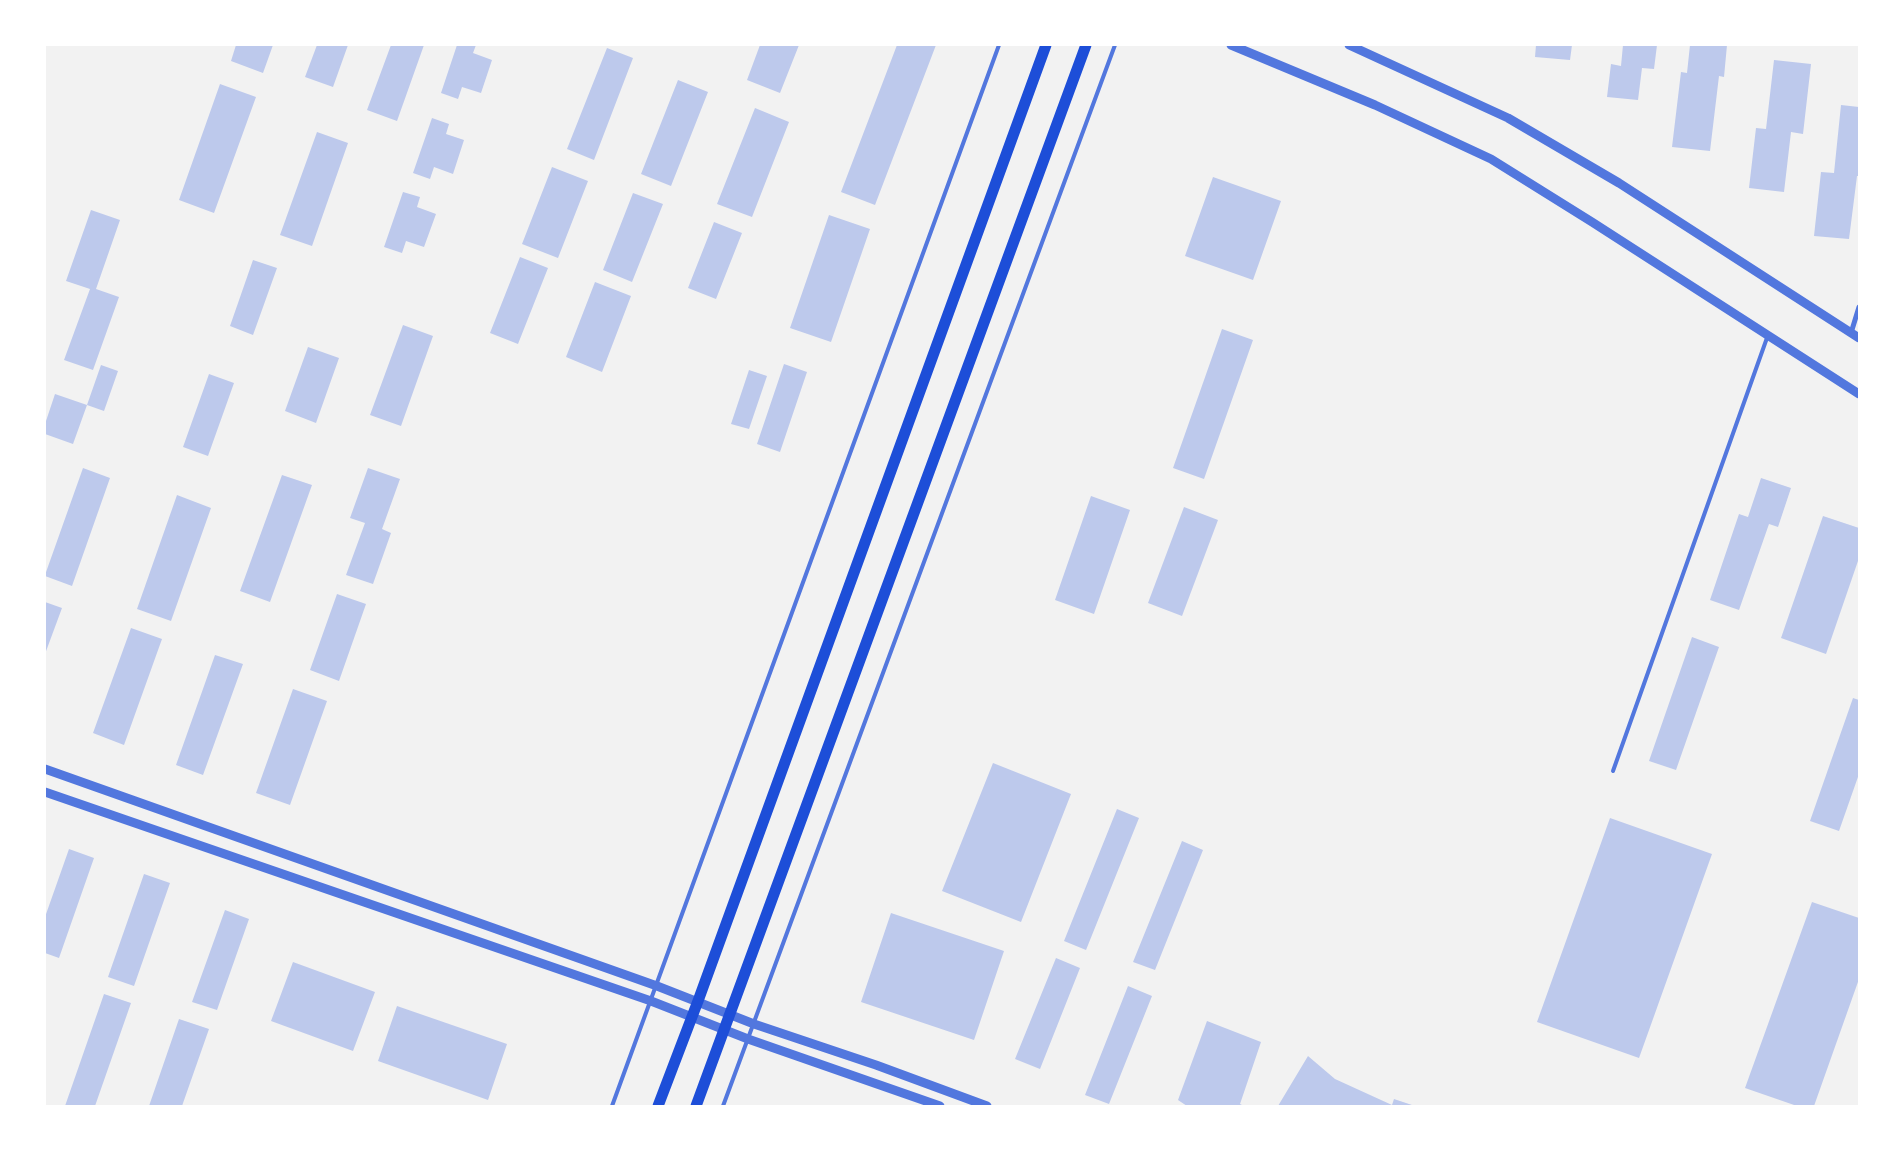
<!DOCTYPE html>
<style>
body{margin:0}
#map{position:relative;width:1904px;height:1151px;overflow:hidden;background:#f2f2f2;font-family:"DM Sans",sans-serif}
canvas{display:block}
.frame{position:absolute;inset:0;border:46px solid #fff;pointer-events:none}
</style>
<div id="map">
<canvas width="1904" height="1151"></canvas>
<div class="frame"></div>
</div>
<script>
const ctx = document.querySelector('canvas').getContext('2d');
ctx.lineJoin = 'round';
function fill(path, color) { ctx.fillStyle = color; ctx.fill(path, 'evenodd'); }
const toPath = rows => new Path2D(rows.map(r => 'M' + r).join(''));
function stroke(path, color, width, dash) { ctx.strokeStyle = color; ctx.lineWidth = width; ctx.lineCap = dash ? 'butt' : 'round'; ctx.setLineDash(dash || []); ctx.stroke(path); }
fill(toPath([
 [236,45,273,45,263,73,231,61],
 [317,45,348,45,333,87,305,77],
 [391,45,424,45,397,121,367,110],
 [457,45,476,45,473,53,492,60,481,93,462,87,458,99,441,93],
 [760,45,799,45,780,93,747,80],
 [897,45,936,45,875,205,841,192],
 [1536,45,1572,45,1570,60,1535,57],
 [1623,45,1657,45,1654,69,1642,68,1638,100,1607,97,1611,64,1621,66],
 [1690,45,1727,45,1724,77,1719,76,1710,151,1672,147,1681,72,1687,73],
 [607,48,633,58,594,160,567,149],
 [1774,60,1811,64,1803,134,1791,132,1784,192,1749,188,1756,128,1766,129],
 [678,80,708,92,671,186,641,174],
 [220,84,256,97,214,213,179,200],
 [1841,105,1859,107,1859,176,1857,176,1849,239,1814,236,1821,172,1834,173],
 [755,108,789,122,752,217,717,204],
 [432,118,449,124,446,134,464,140,453,174,434,167,430,179,413,173],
 [317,132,348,143,312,246,280,235],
 [552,167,588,181,558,258,522,244],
 [1213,177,1281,201,1253,280,1185,256],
 [403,192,420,197,417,207,436,214,424,247,406,241,402,253,384,247],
 [633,193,663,204,632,282,603,270],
 [91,210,120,220,96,289,119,297,93,370,64,360,90,289,66,281],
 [829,215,870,229,831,342,790,328],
 [714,222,742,233,716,299,688,288],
 [520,257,548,268,518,344,490,333],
 [253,260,277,268,253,335,230,326],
 [595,282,631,296,602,372,566,357],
 [403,325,433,336,401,426,370,415],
 [1222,329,1253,340,1204,479,1173,468],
 [308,347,339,358,316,423,285,411],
 [784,364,807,372,780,452,757,444],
 [101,365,118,371,104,411,87,405],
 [749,370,767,376,749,429,731,424],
 [209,374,234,383,208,456,183,447],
 [55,394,87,405,73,444,45,434,45,424],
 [83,468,110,478,72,586,45,576,45,575],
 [368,468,400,479,382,529,391,533,373,584,346,575,365,523,350,518],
 [282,475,312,485,270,602,240,591],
 [1761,478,1791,488,1778,527,1769,524,1739,610,1710,600,1739,514,1748,517],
 [177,495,211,508,171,621,137,609],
 [1091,496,1130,510,1094,614,1055,600],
 [1184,507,1218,520,1182,616,1148,603],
 [1823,516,1859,528,1859,558,1826,654,1781,638],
 [337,594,366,604,339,681,310,670],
 [45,602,62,608,45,654],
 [131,628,162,639,124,745,93,733],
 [1692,637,1719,647,1676,770,1649,761],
 [215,655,243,664,203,775,176,765],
 [293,689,327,701,290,805,256,793],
 [1853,698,1859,700,1859,774,1839,831,1810,821],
 [993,763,1071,794,1021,922,942,891],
 [1117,809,1139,818,1086,950,1064,941],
 [1610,818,1712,854,1639,1058,1537,1022],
 [1182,841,1203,850,1155,970,1133,962],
 [69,849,94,858,59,958,45,953,45,917],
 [144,874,170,883,134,986,108,977],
 [1812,902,1859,918,1859,979,1814,1106,1797,1106,1745,1088],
 [225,910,249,919,217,1010,192,1002],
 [891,913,1004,951,974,1040,861,1002],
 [1056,958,1080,968,1040,1069,1015,1059],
 [293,962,375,992,353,1051,271,1021],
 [1128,986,1152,996,1109,1104,1085,1095],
 [104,994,131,1003,95,1106,65,1106],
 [397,1006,507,1044,488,1100,378,1061],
 [179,1019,209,1029,182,1106,149,1106],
 [1207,1021,1261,1042,1240,1104,1244,1106,1187,1106,1178,1100],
 [1308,1056,1335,1079,1392,1105,1394,1099,1415,1106,1278,1106]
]), '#bdc9ec');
stroke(toPath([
 [1613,771,1768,335],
 [612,1106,999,45],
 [723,1106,1115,45]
]), '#5277de', 4);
stroke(toPath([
 [1851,333,1859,307]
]), '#5277de', 5);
stroke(toPath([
 [1231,45,1375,105,1491,159,1592,222,1859,394],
 [1349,45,1508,118,1619,183,1859,338],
 [45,769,657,986,754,1024,876,1065,987,1106],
 [45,792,651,1001,748,1039,940,1106]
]), '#5277de', 9);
stroke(toPath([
 [658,1106,698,1001,1046,45],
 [696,1106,1086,45]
]), '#1d4ed8', 11);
</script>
